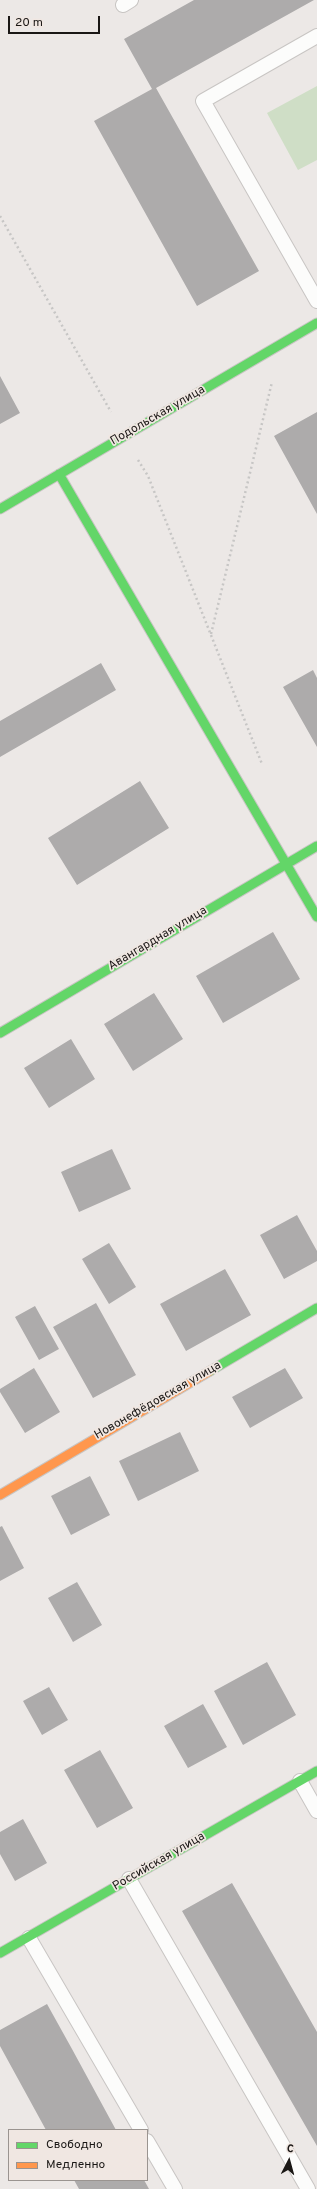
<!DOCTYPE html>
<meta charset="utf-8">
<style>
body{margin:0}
#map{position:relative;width:317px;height:2189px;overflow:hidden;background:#ece8e6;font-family:Overpass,sans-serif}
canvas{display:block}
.legend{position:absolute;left:8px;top:2129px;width:140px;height:52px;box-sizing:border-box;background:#f0e7e2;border:1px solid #9a9490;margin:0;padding:5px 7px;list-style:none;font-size:12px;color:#1a1715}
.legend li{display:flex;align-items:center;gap:8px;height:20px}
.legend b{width:20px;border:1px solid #9a9490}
.north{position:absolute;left:269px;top:2141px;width:40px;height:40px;-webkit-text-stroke:3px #f0e7e2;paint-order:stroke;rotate:6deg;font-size:11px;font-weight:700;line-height:16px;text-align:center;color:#1a1715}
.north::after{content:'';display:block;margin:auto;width:14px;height:18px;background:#1a1715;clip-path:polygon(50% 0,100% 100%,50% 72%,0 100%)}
.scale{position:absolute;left:8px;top:16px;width:92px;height:18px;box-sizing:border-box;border:2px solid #1a1715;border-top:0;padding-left:5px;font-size:12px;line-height:14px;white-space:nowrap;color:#1a1715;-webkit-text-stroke:3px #f0e7e2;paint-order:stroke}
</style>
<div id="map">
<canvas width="317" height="2189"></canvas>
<ul class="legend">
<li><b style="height:5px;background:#63d668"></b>Свободно</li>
<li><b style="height:5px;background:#ff974d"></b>Медленно</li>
</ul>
<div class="north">С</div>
<div class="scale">20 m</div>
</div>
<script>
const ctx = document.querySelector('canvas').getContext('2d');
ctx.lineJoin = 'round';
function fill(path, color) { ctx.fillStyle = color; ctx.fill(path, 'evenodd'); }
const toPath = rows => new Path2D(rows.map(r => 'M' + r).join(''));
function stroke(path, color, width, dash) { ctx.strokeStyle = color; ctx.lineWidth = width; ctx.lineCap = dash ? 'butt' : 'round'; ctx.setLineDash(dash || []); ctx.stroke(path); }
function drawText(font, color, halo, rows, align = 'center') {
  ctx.font = font + ' Overpass,sans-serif'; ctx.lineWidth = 3.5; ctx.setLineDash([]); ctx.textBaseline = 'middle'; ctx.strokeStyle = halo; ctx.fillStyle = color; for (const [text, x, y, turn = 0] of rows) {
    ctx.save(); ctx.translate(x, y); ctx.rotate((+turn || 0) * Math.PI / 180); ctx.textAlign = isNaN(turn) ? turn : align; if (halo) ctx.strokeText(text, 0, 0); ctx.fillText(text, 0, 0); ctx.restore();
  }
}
fill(toPath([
 [317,86,317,160,298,170,267,113]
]), '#cfdec6');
fill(toPath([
 [194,0,314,0,156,88,259,271,197,306,94,121,152,89,124,39],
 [0,376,20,413,0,424],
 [317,412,317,514,274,436],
 [101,663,116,690,0,757,0,721],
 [313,670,317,678,317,747,283,687],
 [140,781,169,828,77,885,48,838],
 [273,932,300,979,223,1023,196,976],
 [154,993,183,1039,133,1071,104,1024],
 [71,1039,95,1079,49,1108,24,1068],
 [112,1149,131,1189,79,1212,61,1172],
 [297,1215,317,1251,317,1261,284,1279,260,1235],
 [109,1243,136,1287,109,1304,82,1259],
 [225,1269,251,1315,186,1351,160,1304],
 [96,1303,136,1375,93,1398,53,1327],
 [35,1306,59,1349,39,1360,15,1317],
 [34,1368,60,1412,25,1433,0,1392,0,1389],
 [285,1368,303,1398,250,1428,232,1397],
 [180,1432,199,1471,138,1501,119,1461],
 [90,1476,110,1515,71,1535,51,1496],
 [2,1526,24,1568,0,1581,0,1527],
 [77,1582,102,1625,73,1642,48,1598],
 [267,1662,296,1715,243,1745,214,1691],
 [49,1687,68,1720,42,1735,23,1701],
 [203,1704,227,1747,188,1768,164,1726],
 [100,1750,133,1808,97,1828,64,1770],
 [23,1819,47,1863,15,1881,0,1854,0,1832],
 [232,1883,317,2032,317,2146,182,1911],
 [47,2004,72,2049,116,2130,46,2130,0,2046,0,2030],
 [74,2180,144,2180,149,2189,79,2189]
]), '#adabab');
const lane = toPath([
 [123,5,131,0],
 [317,36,203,101,317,301],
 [300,1781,317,1811],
 [129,1879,308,2189],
 [29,1938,141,2130],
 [147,2141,175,2189]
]);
const fast = toPath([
 [59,474,317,917],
 [0,509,317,323],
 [0,1033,317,846],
 [210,1371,317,1308],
 [0,1953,317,1771]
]);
const slow = toPath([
 [0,1495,210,1371]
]);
stroke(lane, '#c8c5c3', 16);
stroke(fast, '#c8c5c3', 11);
stroke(slow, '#c8c5c3', 11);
stroke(toPath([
 [0,216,111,412],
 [138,460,148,476,262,764],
 [211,634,272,382]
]), '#c7c6c5', 2.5, [2, 3]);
stroke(lane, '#fcfcfb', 14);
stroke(fast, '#63d668', 9);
stroke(slow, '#ff974d', 9);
drawText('12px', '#1a1715', '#f0e7e2', [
 ["Подольская улица",158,416,-30],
 ["Авангардная улица",158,939,-31],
 ["Новонефёдовская улица",158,1401,-30],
 ["Российская улица",159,1862,-30]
]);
</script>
